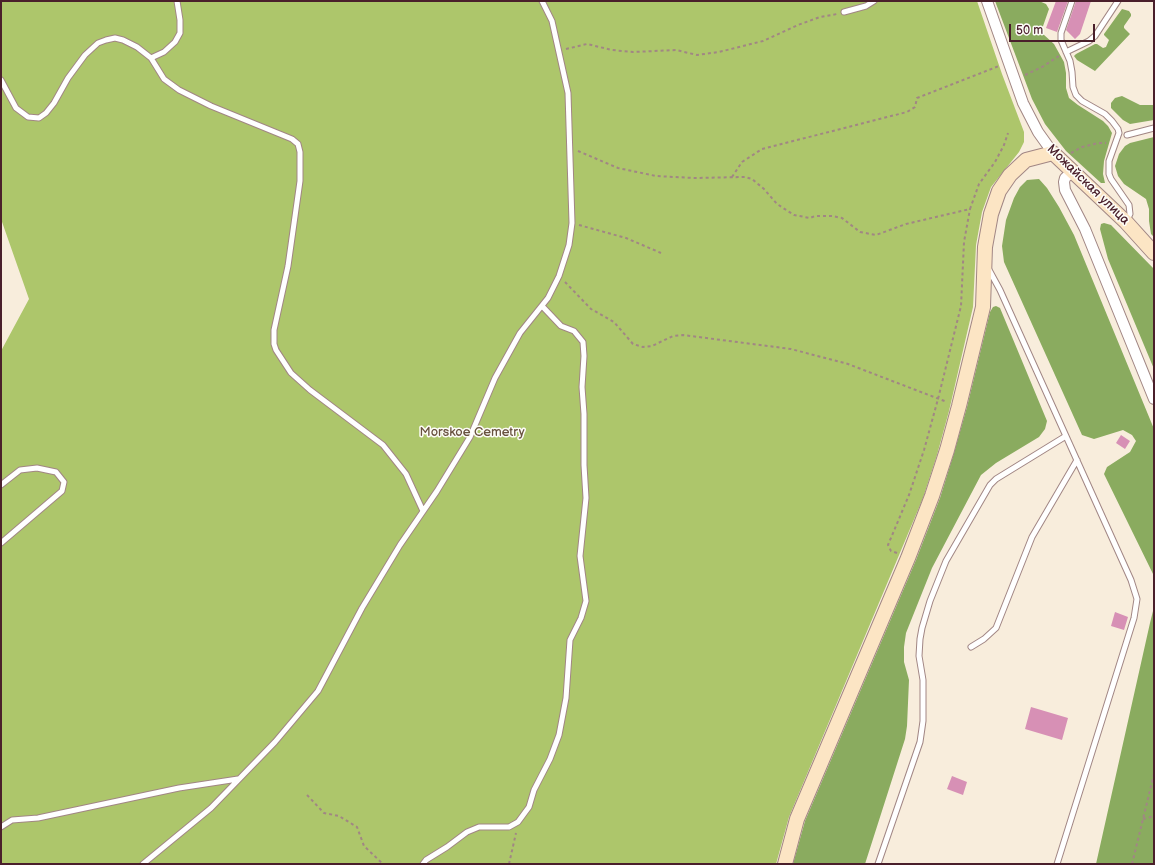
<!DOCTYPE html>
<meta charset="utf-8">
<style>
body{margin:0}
#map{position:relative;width:1155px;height:865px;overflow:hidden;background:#f8eddc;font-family:"Balsamiq Sans",sans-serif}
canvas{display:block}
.frame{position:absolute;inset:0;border:2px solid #4a1f2b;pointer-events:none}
.scale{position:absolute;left:1009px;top:24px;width:86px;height:18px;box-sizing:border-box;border:2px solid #4a1f2b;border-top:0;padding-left:5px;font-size:12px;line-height:14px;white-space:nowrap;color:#4a1f2b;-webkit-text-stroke:3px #fdfcf7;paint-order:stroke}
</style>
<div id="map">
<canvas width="1155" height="865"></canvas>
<div class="frame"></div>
<div class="scale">50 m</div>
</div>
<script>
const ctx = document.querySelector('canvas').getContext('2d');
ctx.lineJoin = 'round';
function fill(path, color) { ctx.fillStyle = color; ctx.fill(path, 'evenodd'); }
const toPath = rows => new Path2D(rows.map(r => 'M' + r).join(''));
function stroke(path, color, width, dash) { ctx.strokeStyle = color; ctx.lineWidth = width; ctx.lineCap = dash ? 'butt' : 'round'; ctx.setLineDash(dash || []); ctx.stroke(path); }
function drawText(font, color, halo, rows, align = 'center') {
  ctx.font = font + ' "Balsamiq Sans",sans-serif'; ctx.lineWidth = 3; ctx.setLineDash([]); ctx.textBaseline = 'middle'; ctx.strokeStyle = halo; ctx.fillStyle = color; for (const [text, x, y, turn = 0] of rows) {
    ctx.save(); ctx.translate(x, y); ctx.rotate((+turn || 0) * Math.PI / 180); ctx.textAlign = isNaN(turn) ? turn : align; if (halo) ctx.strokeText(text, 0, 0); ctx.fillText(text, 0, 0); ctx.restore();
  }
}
fill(toPath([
 [1,1,977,1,1002,74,1024,132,1024,142,1019,152,991,187,982,212,976,245,973,307,949,411,937,455,923,498,789,817,776,864,1,864,1,351,29,299,1,219]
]), '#adc66b');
fill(toPath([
 [995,1,1039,1,1046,4,1049,9,1042,29,1043,34,1054,44,1064,62,1066,73,1066,88,1069,98,1078,105,1103,121,1108,126,1112,133,1104,161,1103,174,1105,183,1101,183,1066,151,1045,124,1032,99],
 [1122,9,1129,11,1131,14,1131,16,1124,26,1124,28,1130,34,1095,71,1077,60,1074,56,1076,54,1095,44,1097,44,1103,48,1106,47,1109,40,1104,35,1104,34],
 [1122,96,1140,105,1154,105,1154,120,1130,124,1123,120,1111,108,1111,103,1115,98],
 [1154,137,1154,237,1151,234,1149,221,1149,209,1146,199,1124,184,1118,176,1115,166,1119,154,1125,146,1130,143],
 [1039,179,1047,188,1059,207,1074,235,1154,429,1154,576,1104,474,1107,467,1130,452,1136,441,1132,435,1123,430,1094,439,1082,435,1004,262,1002,246,1006,220,1014,198,1020,187,1027,180],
 [1104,223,1111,225,1154,269,1154,369,1108,259,1100,229,1101,224],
 [996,306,1000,308,1047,421,1045,429,1039,437,996,463,981,475,932,568,906,633,904,647,904,662,909,680,907,726,905,739,865,864,793,864,805,821,916,560,940,498,954,453,967,407,990,312,993,307],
 [1154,607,1154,864,1096,864,1150,623]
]), '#8aab5f');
fill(toPath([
 [1056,1,1068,1,1057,32,1046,28],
 [1076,1,1091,1,1080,34,1075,39,1066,30],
 [1121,435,1130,441,1125,449,1116,443],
 [1115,612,1128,617,1124,630,1111,626],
 [1031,707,1068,718,1062,740,1025,729],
 [952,776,967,782,963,795,947,789]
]), '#d790b5');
const lane = toPath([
 [1072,1,1061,33,1061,40,1070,61,1072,72,1073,87,1076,95,1082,101,1105,114,1112,121,1118,129,1119,133,1109,161,1109,174,1111,179,1129,205,1130,214,1126,222],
 [844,12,866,6,874,1],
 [1066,52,1089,41,1095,36,1118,1],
 [151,58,164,52,175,42,180,33,180,20,177,1],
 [1,80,16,108,28,117,39,118,46,113,54,103,68,78,85,55,98,43,106,40,115,38,123,40,137,47,151,58,164,79,179,90,211,106,292,139,298,144,300,152,300,181,288,266,274,330,274,344,276,350,291,373,310,390,383,445,406,474,423,511],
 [1127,135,1154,128],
 [988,268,1000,290,1131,580,1137,599,1134,618,1057,864],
 [1,485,20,470,37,468,56,472,64,482,62,491,1,543],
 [971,647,984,639,996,628,1032,537,1077,460],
 [1,827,12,820,38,818,179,788,238,779],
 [143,864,211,808,275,742,318,691,362,608,400,545,437,491,470,437,495,378,520,333,548,298,559,276,569,245,572,223,568,93,552,21,542,1],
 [423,864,426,860,447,847,467,832,479,827,509,827,518,822,529,807,534,790,550,759,559,735,566,698,570,640,581,618,586,601,580,556,586,498,584,465,584,414,582,387,584,356,583,342,574,331,561,326,542,306],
 [878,864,920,742,923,721,923,680,919,656,920,639,922,628,930,601,946,561,990,485,996,479,1066,436]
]);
const street = toPath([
 [987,1,1023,103,1038,132,1053,153],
 [1073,171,1065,178,1064,182,1065,190,1085,229,1154,399]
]);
const secondary = toPath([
 [785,864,797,819,908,558,932,496,947,450,959,406,983,307,985,247,991,214,999,191,1010,175,1026,160,1053,153,1126,222,1154,253]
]);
stroke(lane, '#a18684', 7);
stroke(street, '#a18684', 12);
stroke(secondary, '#a18684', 16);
stroke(toPath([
 [566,49,587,44,612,50,633,52,676,50,697,55,719,52,763,41,798,25,820,17,837,14],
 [1025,75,1042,67,1059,56],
 [578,151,618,168,656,176,694,178,745,177,752,179,764,189,777,204,794,215,810,218,815,216,832,216,842,218,860,232,876,235,906,224,970,209,979,184,995,162,1004,145,1008,133],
 [1071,153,1082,147,1098,143,1106,143],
 [732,177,742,162,762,149,907,112,915,107,917,98,999,66],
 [579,225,626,238,661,253],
 [565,282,591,309,614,322,633,344,643,347,652,346,673,336,683,335,791,349,848,364,947,402],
 [897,553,891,551,888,545,909,495,924,450,938,399,961,306,964,242,970,209],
 [307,795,324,813,339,816,357,827,364,846,383,864],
 [1143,819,1154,816],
 [509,864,516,833],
 [1132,864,1154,774]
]), '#a18684', 2, [3, 3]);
stroke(lane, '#fff', 5);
stroke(street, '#fff', 10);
stroke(secondary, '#fce5c4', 14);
drawText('13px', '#4a1f2b', '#fdfcf7', [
 ["Можайская улица",1088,185,44]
]);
drawText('13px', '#68513e', '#fdfcf7', [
 ["Morskoe Cemetry",472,433]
]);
</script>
